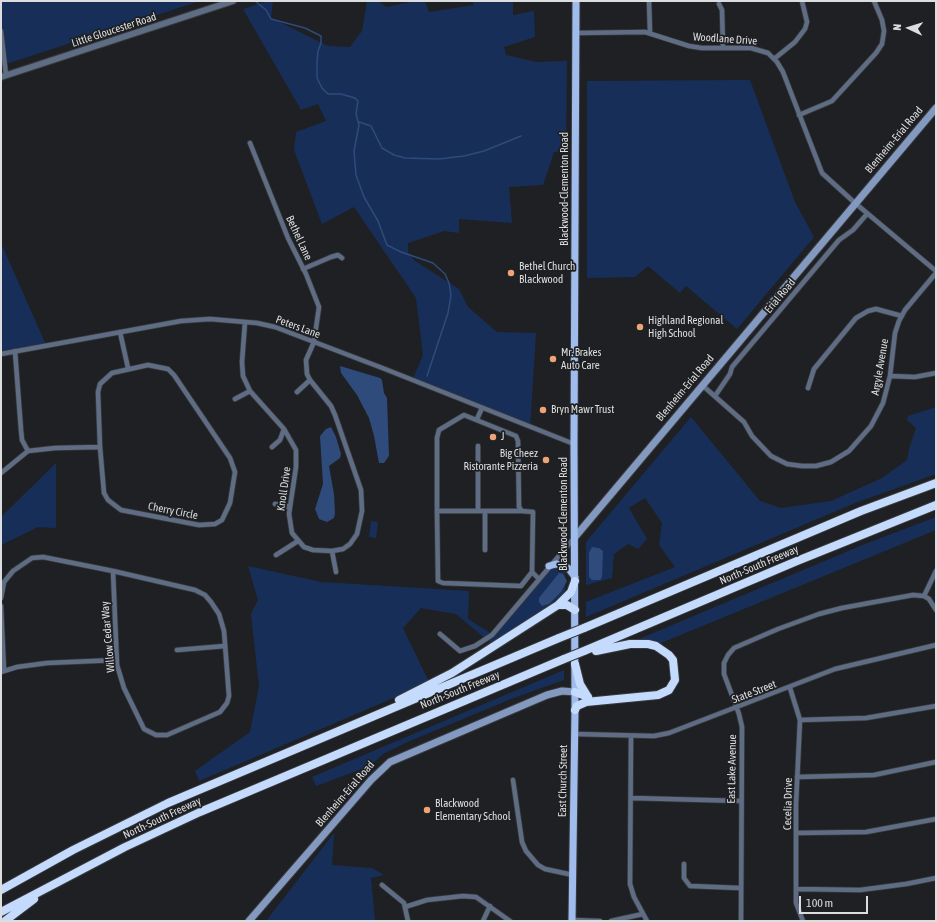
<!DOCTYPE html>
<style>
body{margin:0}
#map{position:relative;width:937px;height:922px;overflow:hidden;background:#1e2023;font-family:"Asap Condensed",sans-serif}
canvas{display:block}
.frame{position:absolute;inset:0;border:2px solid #dcdddf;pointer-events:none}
.north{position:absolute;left:889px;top:8px;width:40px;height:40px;-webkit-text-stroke:3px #1e2023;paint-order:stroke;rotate:274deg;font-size:11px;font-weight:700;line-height:16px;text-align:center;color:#dcdddf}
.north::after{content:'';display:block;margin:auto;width:14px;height:18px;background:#dcdddf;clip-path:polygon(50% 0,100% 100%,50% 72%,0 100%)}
.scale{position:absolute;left:799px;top:896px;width:69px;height:18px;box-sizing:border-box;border:2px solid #dcdddf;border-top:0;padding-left:5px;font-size:12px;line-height:14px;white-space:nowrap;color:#dcdddf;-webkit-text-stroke:3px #1e2023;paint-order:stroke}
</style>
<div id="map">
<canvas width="937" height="922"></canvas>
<div class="frame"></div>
<div class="north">N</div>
<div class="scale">100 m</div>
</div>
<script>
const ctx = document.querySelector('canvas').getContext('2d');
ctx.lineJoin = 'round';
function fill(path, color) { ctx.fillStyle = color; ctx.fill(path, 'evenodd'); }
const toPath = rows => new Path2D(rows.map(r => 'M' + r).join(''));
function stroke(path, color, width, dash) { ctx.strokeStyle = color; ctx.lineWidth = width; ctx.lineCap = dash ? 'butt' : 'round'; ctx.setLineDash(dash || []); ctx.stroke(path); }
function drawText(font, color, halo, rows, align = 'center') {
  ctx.font = font + ' "Asap Condensed",sans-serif'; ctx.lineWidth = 3.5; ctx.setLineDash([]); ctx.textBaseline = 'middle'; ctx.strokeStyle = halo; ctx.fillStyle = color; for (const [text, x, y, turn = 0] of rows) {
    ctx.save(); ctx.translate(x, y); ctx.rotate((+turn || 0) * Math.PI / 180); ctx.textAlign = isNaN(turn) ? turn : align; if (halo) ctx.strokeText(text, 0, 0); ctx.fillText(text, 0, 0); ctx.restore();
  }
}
fill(toPath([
 [1,1,200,1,6,64,1,38],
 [268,1,273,1,271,18,328,46,350,47,362,31,367,1,378,1,387,7,415,1,425,1,429,12,474,5,472,1,513,1,513,15,534,11,535,37,504,47,506,55,536,62,567,61,566,151,554,152,543,185,509,187,512,223,459,219,459,233,444,231,408,243,408,252,415,261,459,289,468,307,497,332,536,333,530,427,412,381,423,355,416,298,354,207,322,224,294,150,296,132,326,121,318,104,301,110,243,9],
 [750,80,795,202,814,237,737,329,686,286,680,293,648,266,635,277,587,278,587,81],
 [1,243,47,347,1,354],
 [936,407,936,474,855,503,586,617,586,602,675,567,659,545,662,523,645,498,629,508,647,539,638,549,628,544,614,554,612,578,586,585,586,542,691,417,760,501,781,508,831,501,882,478,907,460,909,449,916,428,907,420,908,416],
 [56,463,56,528,38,527,1,545,1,517],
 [936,517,936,530,661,643,634,641,865,544],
 [371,521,378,522,376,538,369,537],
 [565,548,565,598,556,600,492,644,456,614,421,608,403,628,429,682,431,682,199,781,195,771,250,732,259,686,251,614,258,600,248,566,321,582,469,591,468,619,495,636],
 [564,670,564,680,511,699,405,743,383,754,370,766,316,786,312,777],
 [334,833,332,865,372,868,384,875,371,878,375,921,266,921]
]), '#172f58');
fill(toPath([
 [340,366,380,378,382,380,384,393,387,398,389,456,384,463,379,463,374,436,369,418,357,395,341,373],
 [331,427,336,437,341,454,340,458,329,466,334,494,335,513,334,518,327,522,319,519,315,509,323,484,320,436,326,429],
 [592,547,599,548,603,551,602,577,600,580,592,580,589,577,589,553],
 [559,573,563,574,567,581,561,592,549,604,542,606,539,602,539,598]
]), '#2e4b7c');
stroke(toPath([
 [255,1,266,10,271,19,305,28,321,36,321,43,318,51,317,62,317,78,322,88,328,94,341,94,355,98,358,101,356,114,359,125,354,151,356,175,364,197,378,221,387,245,401,252,433,263,445,274,449,283,451,295,448,313,427,376],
 [359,122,371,126,382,148,394,155,405,158,439,159,464,156,484,151,521,136]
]), '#2e4b7c', 1.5);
const minor = toPath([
 [649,1,650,33],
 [719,4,722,10,723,48],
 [1,31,6,75],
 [576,33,645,32,689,46,702,48,751,48,768,53,777,62,783,72,822,173,855,203,936,271],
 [774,59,795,42,805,29,807,22,802,1],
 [799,115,832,101,876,53,882,44,884,31,882,20,874,1],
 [303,269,331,257,338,255,342,258],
 [245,322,242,362,243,376,250,391,284,429,296,450,296,467,289,514,292,533,304,547,313,550,332,551,343,549,350,544,357,534,362,511,361,490,335,415,331,406,310,380,307,374,306,360,314,342,319,307,306,274,288,238,250,143],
 [120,332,128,368],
 [15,351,21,430,22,440,28,451],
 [1,354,181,321,210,319,257,323,275,327,385,369,574,444],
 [148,365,168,369,174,375,230,458,235,472,230,503,222,520,215,524,199,525,121,510,108,500,104,493,100,447,98,392,100,384,112,373,148,365],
 [890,376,915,377,936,373],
 [702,385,744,422,752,436,771,456,787,464,802,466,816,466,831,462,849,451,871,426,883,403,890,376,895,333,899,321,905,310,936,273],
 [808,388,814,369,856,318,868,311,876,309,902,316],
 [297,392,310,380],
 [715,396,730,374,732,367,839,240,853,230,867,214],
 [235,399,250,391],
 [477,419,482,408],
 [272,447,280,440,284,429],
 [1,473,28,451,55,448,100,447],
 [275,504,290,507],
 [437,511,438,581,443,583,521,586,532,572],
 [478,511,478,446],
 [522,511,437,511,437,438,439,430,464,415,516,436,518,441,519,507,522,511,533,512,532,572,539,579],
 [485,550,485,511],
 [332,551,336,572],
 [276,555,298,541],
 [924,596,936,571],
 [1,598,4,582,13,571,32,558,43,557,113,571,195,590,205,595,211,602,219,614,224,631,229,696,227,703,220,712,167,735,156,735,144,729,124,688,117,665,113,571],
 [1,606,4,671],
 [440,634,460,651,475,646,492,635,575,537],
 [177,650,225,646],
 [1,672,17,667,47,663,117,660],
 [790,688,800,720,796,804,796,903,803,921],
 [800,720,866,718,936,706],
 [575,734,654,736,669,733,835,669,936,645],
 [631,736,630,884,634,897,647,921],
 [797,777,874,775,936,762],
 [513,780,522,842,526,851,538,865,545,869,573,875],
 [631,798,741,801],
 [796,833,866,832,936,819],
 [684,864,684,878,690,886,740,888],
 [382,885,404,903,408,921],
 [796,889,860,890,906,884,936,878],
 [405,907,427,900,463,896,476,897,510,921],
 [572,920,600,921],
 [483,921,490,906],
 [611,921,643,914],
 [741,921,742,727,739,714,724,674,724,663,728,655,734,648,778,629,819,614,842,608,913,595,924,596,929,599,936,610]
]);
const tertiary = toPath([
 [1,77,233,1]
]);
const secondary = toPath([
 [575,537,936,108],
 [249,921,371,780,390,762,547,695,562,691,575,692]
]);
const primary = toPath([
 [549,566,556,564,564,565,569,569,575,577],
 [572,921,575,710,574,444,576,1]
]);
const motorway = toPath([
 [558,605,571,592,575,581],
 [584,628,861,511,936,483],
 [584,651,797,561,936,505],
 [575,664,580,684,588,697],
 [575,692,588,697],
 [399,700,452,673,558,605,567,605,575,610],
 [575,710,577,706,586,702,658,695,669,690,675,680,673,660,669,655,656,646,648,644,630,644,596,651],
 [1,890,73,850,168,803,559,638],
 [1,912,125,847,200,812,564,659],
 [5,921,34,899]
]);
stroke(minor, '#393a3d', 6);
stroke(tertiary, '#393a3d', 8);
stroke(secondary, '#393a3d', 9);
stroke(primary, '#393a3d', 9);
stroke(motorway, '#393a3d', 10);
stroke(minor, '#5f6d84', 4.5);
stroke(tertiary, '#5f6d84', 6);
stroke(secondary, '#8399bf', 7);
stroke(primary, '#9fbcec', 7);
stroke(motorway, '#c5dbfe', 8);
const motorwayBridge = toPath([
 [559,638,584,628],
 [564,659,584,651]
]);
stroke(motorwayBridge, '#393a3d', 10, []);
stroke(motorwayBridge, '#c5dbfe', 8);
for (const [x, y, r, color] of [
 [511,273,4,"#efa377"],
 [640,327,4,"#efa377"],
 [553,359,4,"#efa377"],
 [543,410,4,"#efa377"],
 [493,437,4,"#efa377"],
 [546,460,4,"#efa377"],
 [427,810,4,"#efa377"]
]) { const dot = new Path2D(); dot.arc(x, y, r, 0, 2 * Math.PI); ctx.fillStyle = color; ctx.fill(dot); stroke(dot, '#1e2023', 1.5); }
drawText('11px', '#dcdddf', '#1e2023', [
 ["Little Gloucester Road",114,30,-18],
 ["Woodlane Drive",725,39,4],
 ["Blenheim-Erial Road",894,140,-50],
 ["Blackwood-Clementon Road",565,189,-90],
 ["Bethel Lane",299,238,65],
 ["Erial Road",780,296,-50],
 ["Peters Lane",298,327,20],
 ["Argyle Avenue",880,367,-80],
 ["Blenheim-Erial Road",685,388,-50],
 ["Knoll Drive",284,489,-82],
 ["Cherry Circle",173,511,11],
 ["Blackwood-Clementon Road",564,514,-90],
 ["North-South Freeway",759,565,-23],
 ["Willow Cedar Way",108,637,-95],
 ["North-South Freeway",460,690,-22],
 ["State Street",754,692,-21],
 ["East Lake Avenue",732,769,-89],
 ["East Church Street",563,781,-89],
 ["Blenheim-Erial Road",345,794,-49],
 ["Cecelia Drive",788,804,-89],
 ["North-South Freeway",162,818,-25]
]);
drawText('11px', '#dcdddf', '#1e2023', [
 ["Bethel Church",519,267],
 ["Blackwood",519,280],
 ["Highland Regional",648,321],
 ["High School",648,334],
 ["Mr. Brakes",561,353],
 ["Auto Care",561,366],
 ["Bryn Mawr Trust",551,410],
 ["J",501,437],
 ["Big Cheez",538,454,"right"],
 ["Ristorante Pizzeria",538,467,"right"],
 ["Blackwood",435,804],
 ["Elementary School",435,817]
], 'left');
</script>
